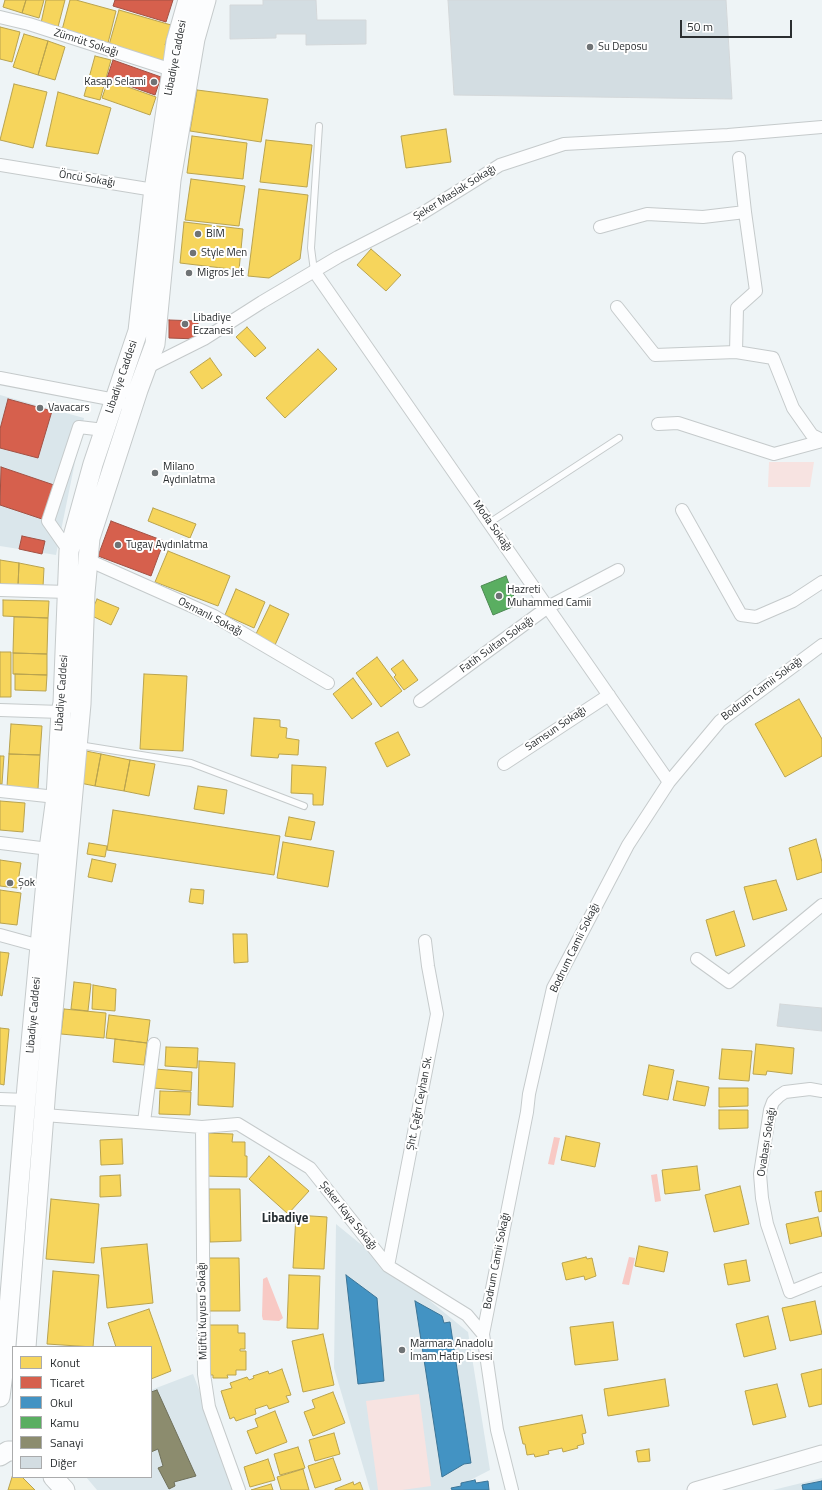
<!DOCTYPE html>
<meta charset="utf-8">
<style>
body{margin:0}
#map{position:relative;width:822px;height:1490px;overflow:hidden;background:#eef4f6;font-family:"Titillium Web",sans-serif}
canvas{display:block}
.legend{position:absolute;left:12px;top:1346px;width:140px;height:132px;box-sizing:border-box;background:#fff;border:1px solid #aaabac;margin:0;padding:5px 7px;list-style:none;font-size:12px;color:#2a2e30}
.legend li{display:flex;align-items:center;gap:8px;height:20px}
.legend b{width:20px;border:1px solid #aaabac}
.scale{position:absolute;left:680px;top:20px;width:112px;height:18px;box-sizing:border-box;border:2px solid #2a2e30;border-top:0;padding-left:5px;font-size:12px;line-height:14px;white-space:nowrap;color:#2a2e30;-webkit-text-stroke:3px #fff;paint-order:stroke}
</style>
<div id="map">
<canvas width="822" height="1490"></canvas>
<ul class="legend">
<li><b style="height:11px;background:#f6d55c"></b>Konut</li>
<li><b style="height:11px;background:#d6604d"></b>Ticaret</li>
<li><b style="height:11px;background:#4393c3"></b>Okul</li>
<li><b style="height:11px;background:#5aae61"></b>Kamu</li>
<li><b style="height:11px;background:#8c8c6e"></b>Sanayi</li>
<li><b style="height:11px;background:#d3dde2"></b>Diğer</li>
</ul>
<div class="scale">50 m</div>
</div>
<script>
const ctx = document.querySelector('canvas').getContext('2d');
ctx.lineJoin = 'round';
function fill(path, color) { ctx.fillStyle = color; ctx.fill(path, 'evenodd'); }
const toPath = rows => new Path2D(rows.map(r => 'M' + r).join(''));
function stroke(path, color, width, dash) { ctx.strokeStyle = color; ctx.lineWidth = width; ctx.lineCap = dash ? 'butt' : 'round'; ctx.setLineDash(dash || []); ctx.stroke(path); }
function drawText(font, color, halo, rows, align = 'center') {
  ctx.font = font + ' "Titillium Web",sans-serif'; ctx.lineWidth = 4; ctx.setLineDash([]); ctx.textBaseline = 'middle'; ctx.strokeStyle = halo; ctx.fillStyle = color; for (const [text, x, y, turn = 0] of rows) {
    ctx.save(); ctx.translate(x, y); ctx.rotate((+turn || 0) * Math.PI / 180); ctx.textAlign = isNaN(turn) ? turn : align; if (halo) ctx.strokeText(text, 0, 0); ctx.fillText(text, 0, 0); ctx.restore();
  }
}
fill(toPath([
 [0,395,84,418,56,555,0,546],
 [336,1224,468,1332,490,1470,451,1490,370,1490,334,1368],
 [193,1374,238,1490,97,1490,86,1477,151,1477,151,1390],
 [822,1478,822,1490,773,1490]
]), '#dae6eb');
fill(toPath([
 [769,462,814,462,810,487,768,487],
 [419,1394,431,1486,402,1490,378,1490,366,1401]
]), '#f7e3e1');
fill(toPath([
 [554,1137,560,1138,554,1165,548,1164],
 [657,1174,661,1201,655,1202,651,1175],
 [629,1257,635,1258,629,1285,622,1284],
 [267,1277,283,1318,279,1321,263,1320,262,1316,263,1279]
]), '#f8c9c4');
const homes = toPath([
 [5,0,26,0,22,13,3,7,5,0],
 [26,0,44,0,39,18,22,13,26,0],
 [46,0,65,0,58,27,41,23,46,0],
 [70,0,76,0,116,11,108,43,62,30,70,0],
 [119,10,171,25,165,45,168,46,164,61,109,45,119,10],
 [0,27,20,32,12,62,0,59,0,27],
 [24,34,48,41,38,75,13,67,24,34],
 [48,41,65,47,55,80,38,75,48,41],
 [95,56,111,60,100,100,84,96,95,56],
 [108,80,156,97,150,115,102,98,108,80],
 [14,84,47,92,33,148,0,140,14,84],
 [197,90,268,99,261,142,190,131,197,90],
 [58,92,111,108,98,154,46,146,58,92],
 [446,129,451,162,406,168,401,136,446,129],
 [192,136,247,143,243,179,187,173,192,136],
 [266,140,312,145,307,187,260,182,266,140],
 [191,179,245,186,239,226,185,220,191,179],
 [259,189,308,195,300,259,269,278,248,276,259,189],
 [184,222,243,229,239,270,180,263,184,222],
 [371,249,401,275,386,291,357,265,371,249],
 [247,327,266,348,255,357,236,337,247,327],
 [318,349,337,369,285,418,266,398,318,349],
 [210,358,222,375,202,389,190,372,210,358],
 [153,508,196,524,190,538,148,521,153,508],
 [168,551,230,576,218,606,155,582,168,551],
 [0,560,19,563,18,586,0,586,0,560],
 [19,563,44,568,43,587,18,586,19,563],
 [236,589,265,602,254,628,225,615,236,589],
 [97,599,119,608,111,625,90,615,97,599],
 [3,600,49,601,48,618,3,616,3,600],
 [270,605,289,614,275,645,255,636,270,605],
 [14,617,48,618,47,654,13,653,14,617],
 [0,652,11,652,11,697,0,697,0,652],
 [13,653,47,654,47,675,13,674,13,653],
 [377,657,402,691,381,707,356,673,377,657],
 [403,660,418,680,404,690,394,677,396,675,391,669,403,660],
 [15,674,47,675,46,691,15,690,15,674],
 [144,674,187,676,183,751,140,749,144,674],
 [353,678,372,704,352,719,333,694,353,678],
 [799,699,822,739,822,756,785,777,755,724,799,699],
 [254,718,280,720,280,727,287,728,286,738,299,740,298,755,279,754,278,758,251,756,254,718],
 [11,724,42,726,40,755,9,754,11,724],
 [398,732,410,755,387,767,375,743,398,732],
 [86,751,101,754,95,786,80,783,86,751],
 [9,754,40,755,38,789,7,787,9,754],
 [101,754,130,760,124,791,95,786,101,754],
 [0,756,4,756,2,784,0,784,0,756],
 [130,760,155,764,149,796,124,791,130,760],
 [292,765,326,767,323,805,313,805,313,794,291,793,292,765],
 [198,786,227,790,224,814,194,809,198,786],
 [0,801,25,803,23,832,0,830,0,801],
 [113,810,280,836,274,875,107,850,113,810],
 [289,817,315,822,311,840,285,836,289,817],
 [816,839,822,862,822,872,797,880,789,848,816,839],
 [283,842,334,851,328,887,277,878,283,842],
 [89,843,107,846,105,857,87,854,89,843],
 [92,859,116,864,112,882,88,877,92,859],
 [0,860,21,863,17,888,0,886,0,860],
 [776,880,787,910,753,920,744,887,776,880],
 [191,889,204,890,203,904,189,902,191,889],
 [0,890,21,893,17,925,0,923,0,890],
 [734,911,745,946,716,956,706,920,734,911],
 [233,934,247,934,248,962,234,963,233,934],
 [0,952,9,953,2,996,0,995,0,952],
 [74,982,91,984,88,1011,71,1009,74,982],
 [93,985,116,989,115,1011,92,1009,93,985],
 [64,1009,106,1013,104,1038,61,1034,64,1009],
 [109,1015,150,1020,147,1043,106,1038,109,1015],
 [0,1028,9,1029,4,1085,0,1084,0,1028],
 [115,1039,147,1043,144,1065,113,1062,115,1039],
 [756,1044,794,1048,792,1074,767,1071,766,1075,753,1074,756,1044],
 [166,1047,198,1048,197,1068,165,1066,166,1047],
 [722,1049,752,1051,749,1081,719,1079,722,1049],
 [199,1061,235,1063,233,1107,198,1105,199,1061],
 [649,1065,674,1070,668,1100,643,1095,649,1065],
 [155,1069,192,1072,191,1091,153,1088,155,1069],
 [677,1081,709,1087,705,1106,673,1100,677,1081],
 [719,1088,748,1088,748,1106,719,1107,719,1088],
 [160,1091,191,1092,190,1115,159,1114,160,1091],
 [719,1110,748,1110,748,1128,719,1129,719,1110],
 [205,1133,233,1134,232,1142,245,1142,245,1156,247,1156,247,1177,203,1176,205,1133],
 [566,1136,600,1143,595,1167,561,1160,566,1136],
 [122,1139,123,1164,101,1165,100,1140,122,1139],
 [269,1156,309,1191,288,1214,249,1179,269,1156],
 [697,1166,700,1190,665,1194,662,1170,697,1166],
 [120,1175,121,1196,100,1197,100,1176,120,1175],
 [740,1186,749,1224,714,1232,705,1195,740,1186],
 [209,1189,240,1189,241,1241,210,1242,209,1189],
 [822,1191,822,1211,819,1212,815,1192,822,1191],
 [51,1199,99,1204,94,1263,46,1259,51,1199],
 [296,1215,327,1217,324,1269,293,1268,296,1215],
 [818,1217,822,1236,790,1244,786,1224,818,1217],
 [147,1244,153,1303,107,1308,101,1248,147,1244],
 [639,1246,668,1252,664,1272,635,1266,639,1246],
 [586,1257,587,1259,592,1258,596,1276,585,1280,584,1276,566,1280,562,1263,586,1257],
 [208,1258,239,1258,240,1311,209,1311,208,1258],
 [746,1260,750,1281,728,1285,724,1264,746,1260],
 [53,1271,99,1275,93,1347,47,1344,53,1271],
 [289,1275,320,1276,318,1329,287,1328,289,1275],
 [815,1301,822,1334,790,1341,782,1308,815,1301],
 [149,1309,171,1371,151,1379,151,1347,116,1347,108,1323,149,1309],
 [768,1316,776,1349,744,1357,736,1324,768,1316],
 [613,1322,618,1360,575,1365,570,1327,613,1322],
 [207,1325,238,1325,238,1333,245,1333,245,1349,240,1349,240,1351,246,1351,246,1370,236,1370,236,1375,227,1375,228,1378,213,1378,213,1375,207,1375,207,1325],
 [323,1334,334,1385,303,1392,292,1341,323,1334],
 [282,1369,291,1395,286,1396,289,1402,269,1409,267,1405,255,1409,256,1414,236,1421,234,1417,230,1419,221,1391,232,1388,230,1383,247,1377,249,1380,254,1378,253,1376,268,1371,269,1374,282,1369],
 [822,1369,822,1404,809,1407,801,1374,822,1369],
 [665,1379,669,1406,608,1416,604,1389,665,1379],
 [777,1384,786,1417,753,1425,745,1391,777,1384],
 [333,1392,345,1423,313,1436,304,1412,315,1408,312,1400,333,1392],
 [275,1411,287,1442,256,1454,247,1431,258,1427,255,1419,275,1411],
 [582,1415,586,1433,582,1434,584,1444,577,1446,578,1448,563,1452,562,1448,548,1451,549,1454,535,1457,534,1454,527,1455,525,1444,523,1444,519,1427,582,1415],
 [334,1433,340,1454,315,1461,309,1440,334,1433],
 [298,1447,305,1468,280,1475,274,1454,298,1447],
 [649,1449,650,1461,638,1462,636,1451,649,1449],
 [333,1458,341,1480,315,1488,308,1466,333,1458],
 [268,1459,275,1480,250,1487,244,1467,268,1459],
 [303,1469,309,1490,281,1490,277,1477,303,1469],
 [13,1474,13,1477,22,1477,35,1490,8,1490,13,1474],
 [353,1482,354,1485,360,1482,363,1490,335,1490,335,1489,353,1482],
 [271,1484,273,1490,251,1490,271,1484]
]);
fill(homes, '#f6d55c');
stroke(homes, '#b9a34f', 1);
const shops = toPath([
 [115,0,173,0,166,22,113,6,115,0],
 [113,60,161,77,155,95,107,78,113,60],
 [169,320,198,321,198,339,169,338,169,320],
 [8,399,52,411,38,458,0,448,0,429,8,399],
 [1,467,54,485,42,519,0,505,1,467],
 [111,521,164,541,151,576,98,556,111,521],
 [22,536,45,541,42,554,19,549,22,536]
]);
fill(shops, '#d6604d');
stroke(shops, '#a25144', 1);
const schools = toPath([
 [346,1275,377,1298,384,1381,358,1384,346,1275],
 [415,1301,442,1316,444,1323,450,1322,471,1463,464,1464,442,1477,415,1301],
 [475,1480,476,1483,488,1481,489,1490,452,1490,451,1488,461,1486,461,1483,475,1480],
 [822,1481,822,1490,803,1490,802,1485,822,1481]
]);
fill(schools, '#4393c3');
stroke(schools, '#3c7597', 1);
const public = toPath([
 [506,576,517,605,493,615,481,586,506,576]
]);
fill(public, '#5aae61');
stroke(public, '#4c8852', 1);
const industry = toPath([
 [157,1390,196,1476,174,1482,175,1486,169,1489,158,1468,163,1466,158,1449,151,1452,151,1392,157,1390]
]);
fill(industry, '#8c8c6e');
stroke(industry, '#6f705b', 1);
const building = toPath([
 [263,0,316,0,317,20,366,20,366,44,306,45,306,34,276,34,276,38,230,39,230,5,263,5,263,0],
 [448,0,726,0,732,99,454,95,448,0],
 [780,1004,822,1008,822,1031,777,1026,780,1004]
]);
fill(building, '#d3dde2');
stroke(building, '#d4d8da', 1);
const service = toPath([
 [314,271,311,248,319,126],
 [489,523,619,438],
 [79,745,191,763,304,806]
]);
const minor = toPath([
 [0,17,29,24,172,70],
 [739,158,745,212],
 [0,165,154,190,160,187],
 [600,227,647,214,703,217,745,212,756,291,737,308,736,352,773,358,793,408,812,435,822,440],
 [314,271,669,782],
 [617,307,655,355,736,352],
 [146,368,204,339,262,302,338,257,418,216,500,165,564,144,728,135,822,127],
 [0,378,115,400,120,403],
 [658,424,678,423,774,454,822,441],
 [682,510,741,615,756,617,793,601,822,582],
 [69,551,48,521,79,427,104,430],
 [88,560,214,616,328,683],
 [0,590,68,592],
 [420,701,548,607,618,570],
 [0,710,61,712],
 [504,764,609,695],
 [0,791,56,797],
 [0,843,49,849],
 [0,935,40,946],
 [697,959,729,982,822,905],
 [822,1091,810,1089,785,1092,779,1096,773,1102,770,1110,760,1174,762,1198,767,1224,790,1292,822,1279],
 [0,1099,27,1100],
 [44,1115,202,1127,238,1124,310,1168,388,1266,467,1315,483,1334,497,1430,512,1490],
 [144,1122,154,1044],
 [202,1127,204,1374,209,1407,239,1490],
 [388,1266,437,1014,428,966,425,941],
 [483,1334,527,1112,529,1094,553,988,628,845,669,782,720,721,822,645]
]);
const tertiary = toPath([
 [695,1490,822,1453]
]);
const primary = toPath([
 [26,1347,46,1088,81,704,85,593,90,538,138,390,155,344,171,180,195,39,206,0],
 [0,1397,5,1357,27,1086,49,849,56,797,61,712,63,703,69,551,93,464,138,331,153,197,172,70,176,42,188,0],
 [0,1456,8,1451,13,1451],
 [53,1477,65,1490]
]);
stroke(service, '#c5cacb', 8);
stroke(minor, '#c5cacb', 14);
stroke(tertiary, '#c5cacb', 17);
stroke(primary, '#c5cacb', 21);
stroke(service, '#fcfdfe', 6);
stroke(minor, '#fcfdfe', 12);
stroke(tertiary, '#fcfdfe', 15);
stroke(primary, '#fcfdfe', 19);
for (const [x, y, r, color] of [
 [590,47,4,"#6f7375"],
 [154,82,4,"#6f7375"],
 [198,234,4,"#6f7375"],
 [193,253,4,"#6f7375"],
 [189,273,4,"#6f7375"],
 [185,324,4,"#6f7375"],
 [40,408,4,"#6f7375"],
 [155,473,4,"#6f7375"],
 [118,545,4,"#6f7375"],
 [499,596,4,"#6f7375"],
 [10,883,4,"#6f7375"],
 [402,1350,4,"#6f7375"]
]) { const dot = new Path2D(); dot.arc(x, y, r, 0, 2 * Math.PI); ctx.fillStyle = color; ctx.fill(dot); stroke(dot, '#fff', 1.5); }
drawText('11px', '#2a2e30', '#fff', [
 ["Zümrüt Sokağı",86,43,18],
 ["Libadiye Caddesi",176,58,-79],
 ["Öncü Sokağı",87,179,9],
 ["Şeker Maslak Sokağı",455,193,-32],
 ["Libadiye Caddesi",122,377,-71],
 ["Moda Sokağı",492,526,55],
 ["Osmanlı Sokağı",210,617,27],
 ["Fatih Sultan Sokağı",497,645,-36],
 ["Bodrum Camii Sokağı",762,689,-37],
 ["Libadiye Caddesi",62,693,-86],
 ["Samsun Sokağı",556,729,-34],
 ["Bodrum Camii Sokağı",575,948,-64],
 ["Libadiye Caddesi",34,1015,-85],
 ["Şht. Çağrı Ceyhan Sk.",420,1103,-79],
 ["Ovabaşı Sokağı",767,1142,-81],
 ["Şeker Kaya Sokağı",348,1216,51],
 ["Bodrum Camii Sokağı",497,1261,-79],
 ["Müftü Kuyusu Sokağı",203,1311,-91]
]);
drawText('11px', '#2a2e30', '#fff', [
 ["Su Deposu",598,47],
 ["Kasap Selami",146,82,"right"],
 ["BİM",206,234],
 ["Style Men",201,253],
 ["Migros Jet",197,273],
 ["Libadiye",193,318],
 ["Eczanesi",193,331],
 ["Vavacars",48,408],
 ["Milano",163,467],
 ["Aydınlatma",163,480],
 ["Tugay Aydınlatma",126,545],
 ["Hazreti",507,590],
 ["Muhammed Camii",507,603],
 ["Şok",18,883],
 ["Marmara Anadolu",410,1344],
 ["İmam Hatip Lisesi",410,1357]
], 'left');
drawText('bold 13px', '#272f33', '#fff', [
 ["Libadiye",285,1219]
]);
</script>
